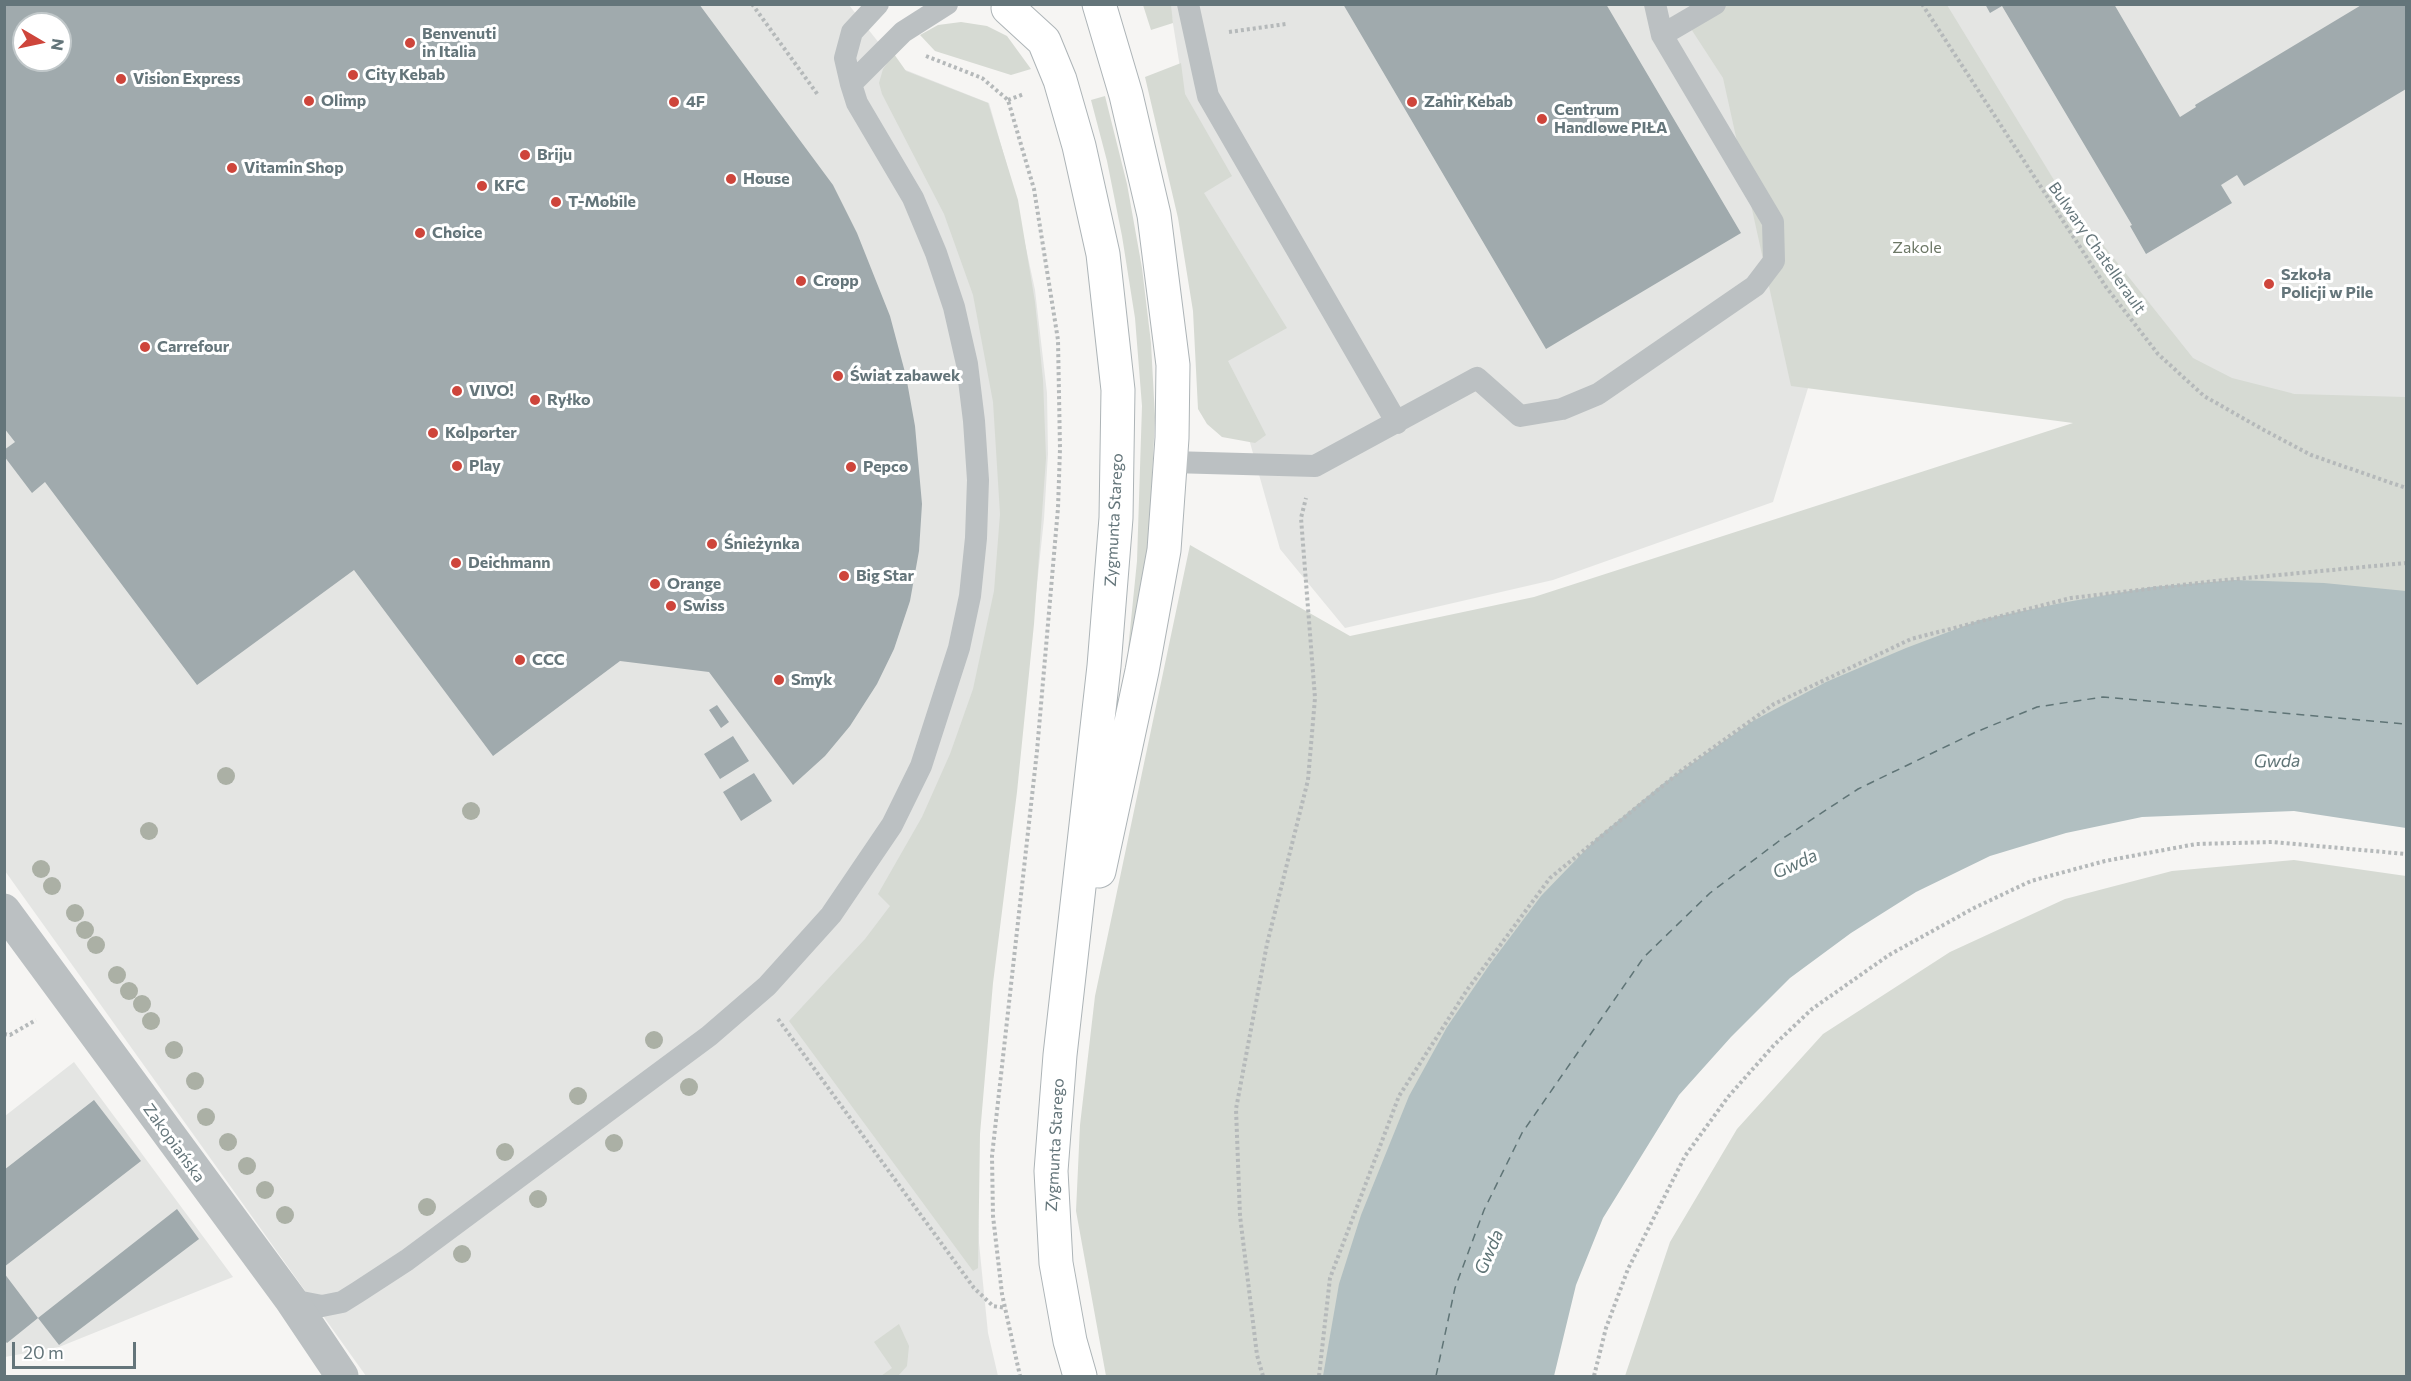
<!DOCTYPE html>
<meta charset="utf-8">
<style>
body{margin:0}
#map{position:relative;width:2411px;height:1381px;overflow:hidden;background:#f6f5f3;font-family:Commissioner,sans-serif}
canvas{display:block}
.frame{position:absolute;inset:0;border:6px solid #64757a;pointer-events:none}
.north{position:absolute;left:12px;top:12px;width:60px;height:60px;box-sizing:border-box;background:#fff;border:2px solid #c1c8ca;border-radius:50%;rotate:99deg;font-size:16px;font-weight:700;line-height:24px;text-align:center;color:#64757a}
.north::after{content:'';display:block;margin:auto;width:21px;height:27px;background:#ce453b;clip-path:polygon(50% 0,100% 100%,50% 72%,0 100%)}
.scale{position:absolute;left:12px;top:1342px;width:124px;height:27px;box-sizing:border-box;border:3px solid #64757a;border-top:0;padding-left:8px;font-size:18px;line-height:21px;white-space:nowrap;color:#64757a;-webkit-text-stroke:4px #fff;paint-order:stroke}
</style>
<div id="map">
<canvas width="2411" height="1381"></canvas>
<div class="frame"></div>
<div class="north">N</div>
<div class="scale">20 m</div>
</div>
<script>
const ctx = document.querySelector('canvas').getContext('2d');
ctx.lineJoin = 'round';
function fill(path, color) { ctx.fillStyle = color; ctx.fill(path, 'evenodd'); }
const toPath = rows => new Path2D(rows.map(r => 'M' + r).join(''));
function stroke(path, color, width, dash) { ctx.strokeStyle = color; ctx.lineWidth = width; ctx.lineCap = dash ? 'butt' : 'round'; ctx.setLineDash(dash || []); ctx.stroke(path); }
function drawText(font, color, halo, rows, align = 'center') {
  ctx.font = font + ' Commissioner,sans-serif'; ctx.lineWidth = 6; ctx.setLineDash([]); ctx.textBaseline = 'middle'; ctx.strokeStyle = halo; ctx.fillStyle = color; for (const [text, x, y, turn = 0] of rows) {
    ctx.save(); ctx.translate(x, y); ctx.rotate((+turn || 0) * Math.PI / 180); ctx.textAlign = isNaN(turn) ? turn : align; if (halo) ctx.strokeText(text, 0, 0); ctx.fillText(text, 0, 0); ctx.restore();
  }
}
fill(toPath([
 [4,5,849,5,898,67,989,103,1012,183,1035,290,1047,393,1048,454,1044,519,1016,780,997,926,976,1154,979,1243,988,1333,998,1376,366,1376,5,871],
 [24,24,60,24,60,60,24,60],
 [1170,5,1691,5,1843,274,1773,502,1553,580,1345,628,1280,549,1227,361],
 [1943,5,2406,5,2406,400,2349,403,2205,379,2060,190],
 [74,1062,233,1277,59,1347,5,1357,5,1116]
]), '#e4e5e3');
fill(toPath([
 [1700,4,1947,5,2062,193,2193,358,2232,378,2295,394,2406,397,2406,599,2237,588,1326,1376,1106,1376,1076,1211,1080,1125,1095,996,1190,545,1350,636,1534,597,2073,423,1791,386,1723,78,1682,15],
 [1143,5,1171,5,1173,23,1151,30],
 [961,22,987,26,1007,36,1031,69,1011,75,935,51,920,35,938,25],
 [894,54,906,71,988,103,1018,200,1035,302,1043,380,1046,458,1034,624,1017,792,993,983,980,1134,978,1268,973,1271,789,1021,865,939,890,906,878,894,922,817,950,754,973,689,994,591,1000,514,993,402,973,295,944,214,882,94,879,83,883,69],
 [1181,63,1185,94,1232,176,1204,193,1287,328,1228,361,1266,435,1255,443,1222,437,1207,424,1198,409,1193,311,1178,218,1145,77],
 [1105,96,1127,184,1142,268,1151,343,1155,417,1148,564,1133,654,1128,650,1137,561,1142,406,1135,318,1122,236,1107,161,1091,100],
 [2294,860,2406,876,2406,1376,1625,1376,1670,1242,1737,1129,1823,1034,1950,952,2065,899,2172,871],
 [899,1324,909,1346,907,1366,898,1376,881,1376,892,1368,874,1342]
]), '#d6dad3');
fill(toPath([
 [2234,580,2324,583,2406,591,2406,828,2294,811,2142,817,2066,833,1990,856,1916,892,1851,933,1790,978,1731,1037,1679,1095,1603,1218,1576,1285,1554,1376,1323,1376,1339,1284,1361,1215,1409,1096,1447,1027,1490,964,1541,896,1597,838,1664,783,1753,721,1826,682,1906,648,1980,620,2061,603,2152,587]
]), '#b1bfc1');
stroke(toPath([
 [1436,1376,1455,1288,1484,1210,1522,1133,1644,957,1710,893,1779,841,1858,789,1976,732,2037,707,2103,697,2406,724]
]), '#5f7476', 1.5, [8, 6]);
fill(toPath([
 [4,4,699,4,833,185,857,233,890,316,906,376,915,426,922,504,919,551,910,601,894,649,877,684,850,726,825,756,793,785,709,672,620,661,493,756,354,570,197,685,45,482,32,493,4,456,4,450,15,442,4,428],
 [24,24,60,24,60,60,24,60],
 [1343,4,1606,4,1741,233,1546,349],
 [1985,4,2114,4,2180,117,2196,107,2195,105,2363,4,2406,4,2406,89,2244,186,2237,175,2221,185,2232,203,2146,254,2130,226,2132,225,2002,6,1990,13],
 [717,705,729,722,721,728,709,710],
 [733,736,749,761,720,779,704,754],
 [754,773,772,801,741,821,723,792],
 [94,1100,141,1161,4,1267,4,1170],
 [177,1209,199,1239,59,1345,38,1318],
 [4,1273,38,1318,7,1343,4,1340]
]), '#a0aaad');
const secondary = toPath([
 [1099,4,1126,95,1154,215,1173,365,1172,438,1164,550,1142,671,1099,871],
 [1008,8,1044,41,1060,80,1079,146,1103,254,1118,390,1116,518,1104,666,1060,1055,1051,1171,1056,1263,1070,1341,1080,1376]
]);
stroke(secondary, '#adb4b7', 35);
stroke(toPath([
 [752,4,818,95],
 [1922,4,2106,287,2158,354,2204,396,2262,429,2311,455,2406,488],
 [1229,32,1286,24],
 [926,56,982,78,1008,100,1034,189,1058,340,1060,449,1058,508,1037,751,992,1156,993,1216,1002,1294,1020,1376],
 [1008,100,1024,94],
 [778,1019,974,1288,993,1306,1006,1308],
 [4,1034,10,1035,36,1020],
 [1263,1376,1257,1355,1240,1216,1236,1109,1267,944,1308,780,1315,698,1301,518,1306,498],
 [1319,1376,1330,1278,1399,1096,1467,990,1550,878,1682,770,1774,704,1911,639,2071,598,2215,581,2406,563],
 [1594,1376,1606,1328,1628,1269,1685,1156,1728,1097,1774,1045,1812,1009,1889,955,1974,908,2031,881,2105,861,2196,844,2273,842,2406,854]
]), '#b5b9ba', 4, [3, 3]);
stroke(toPath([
 [1188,4,1208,96,1397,423],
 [1662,35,1715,4],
 [851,84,903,32,947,4],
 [1171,462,1315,466,1477,378,1520,416,1562,409,1598,394,1755,286,1774,261,1773,222,1662,35,1655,4],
 [291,1300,322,1306,342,1302,358,1292,407,1260,709,1036,767,986,831,915,892,825,921,766,959,648,970,596,976,538,978,480,974,421,967,364,954,307,936,253,913,198,857,103,851,84,845,58,852,32,878,4]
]), '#bbc0c2', 22);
stroke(toPath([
 [4,910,291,1300,342,1376]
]), '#bbc0c2', 33);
stroke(secondary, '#fff', 33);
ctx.fillStyle = '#abb0a5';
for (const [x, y] of [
 [226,776],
 [471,811],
 [149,831],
 [41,869],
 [52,886],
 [75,913],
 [85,930],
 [96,945],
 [117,975],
 [129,991],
 [142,1004],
 [151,1021],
 [654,1040],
 [174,1050],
 [195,1081],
 [689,1087],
 [578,1096],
 [206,1117],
 [228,1142],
 [614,1143],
 [505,1152],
 [247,1166],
 [265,1190],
 [538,1199],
 [427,1207],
 [285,1215],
 [462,1254]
]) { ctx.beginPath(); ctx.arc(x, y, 9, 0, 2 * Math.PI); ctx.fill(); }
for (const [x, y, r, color] of [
 [410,43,6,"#ce453b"],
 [353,75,6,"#ce453b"],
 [121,79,6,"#ce453b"],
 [309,101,6,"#ce453b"],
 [674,102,6,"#ce453b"],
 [1412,102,6,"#ce453b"],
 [1542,119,6,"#ce453b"],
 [525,155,6,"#ce453b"],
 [232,168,6,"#ce453b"],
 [731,179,6,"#ce453b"],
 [482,186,6,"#ce453b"],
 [556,202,6,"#ce453b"],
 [420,233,6,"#ce453b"],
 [801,281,6,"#ce453b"],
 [2269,284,6,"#ce453b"],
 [145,347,6,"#ce453b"],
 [838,376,6,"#ce453b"],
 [457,391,6,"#ce453b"],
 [535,400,6,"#ce453b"],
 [433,433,6,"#ce453b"],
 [457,466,6,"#ce453b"],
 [851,467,6,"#ce453b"],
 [712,544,6,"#ce453b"],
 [456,563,6,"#ce453b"],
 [844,576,6,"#ce453b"],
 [655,584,6,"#ce453b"],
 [671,606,6,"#ce453b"],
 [520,660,6,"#ce453b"],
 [779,680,6,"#ce453b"]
]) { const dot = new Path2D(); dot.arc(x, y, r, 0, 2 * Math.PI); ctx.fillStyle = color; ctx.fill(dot); stroke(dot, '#fff', 2); }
drawText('bold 16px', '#64757a', '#fff', [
 ["Benvenuti",422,34],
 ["in Italia",422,52],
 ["City Kebab",365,75],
 ["Vision Express",133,79],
 ["Olimp",321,101],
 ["4F",686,102],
 ["Zahir Kebab",1424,102],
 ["Centrum",1554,110],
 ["Handlowe PIŁA",1554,128],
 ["Briju",537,155],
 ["Vitamin Shop",244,168],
 ["House",743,179],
 ["KFC",494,186],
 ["T-Mobile",568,202],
 ["Choice",432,233],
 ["Szkoła",2281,275],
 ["Policji w Pile",2281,293],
 ["Cropp",813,281],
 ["Carrefour",157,347],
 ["Świat zabawek",850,376],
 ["VIVO!",469,391],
 ["Ryłko",547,400],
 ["Kolporter",445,433],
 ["Play",469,466],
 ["Pepco",863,467],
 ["Śnieżynka",724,544],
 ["Deichmann",468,563],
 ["Big Star",856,576],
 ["Orange",667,584],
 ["Swiss",683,606],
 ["CCC",532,660],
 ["Smyk",791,680]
], 'left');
drawText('16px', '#6d7866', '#fff', [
 ["Zakole",1917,248]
]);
drawText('16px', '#64757a', '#fff', [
 ["Bulwary Chatellerault",2097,248,55],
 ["Zygmunta Starego",1114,520,-87],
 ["Zakopiańska",174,1143,54],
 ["Zygmunta Starego",1055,1145,-87]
]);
drawText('italic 18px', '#5f7476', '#fff', [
 ["Gwda",2277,761,-1],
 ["Gwda",1795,864,-25],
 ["Gwda",1489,1252,-67]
]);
</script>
